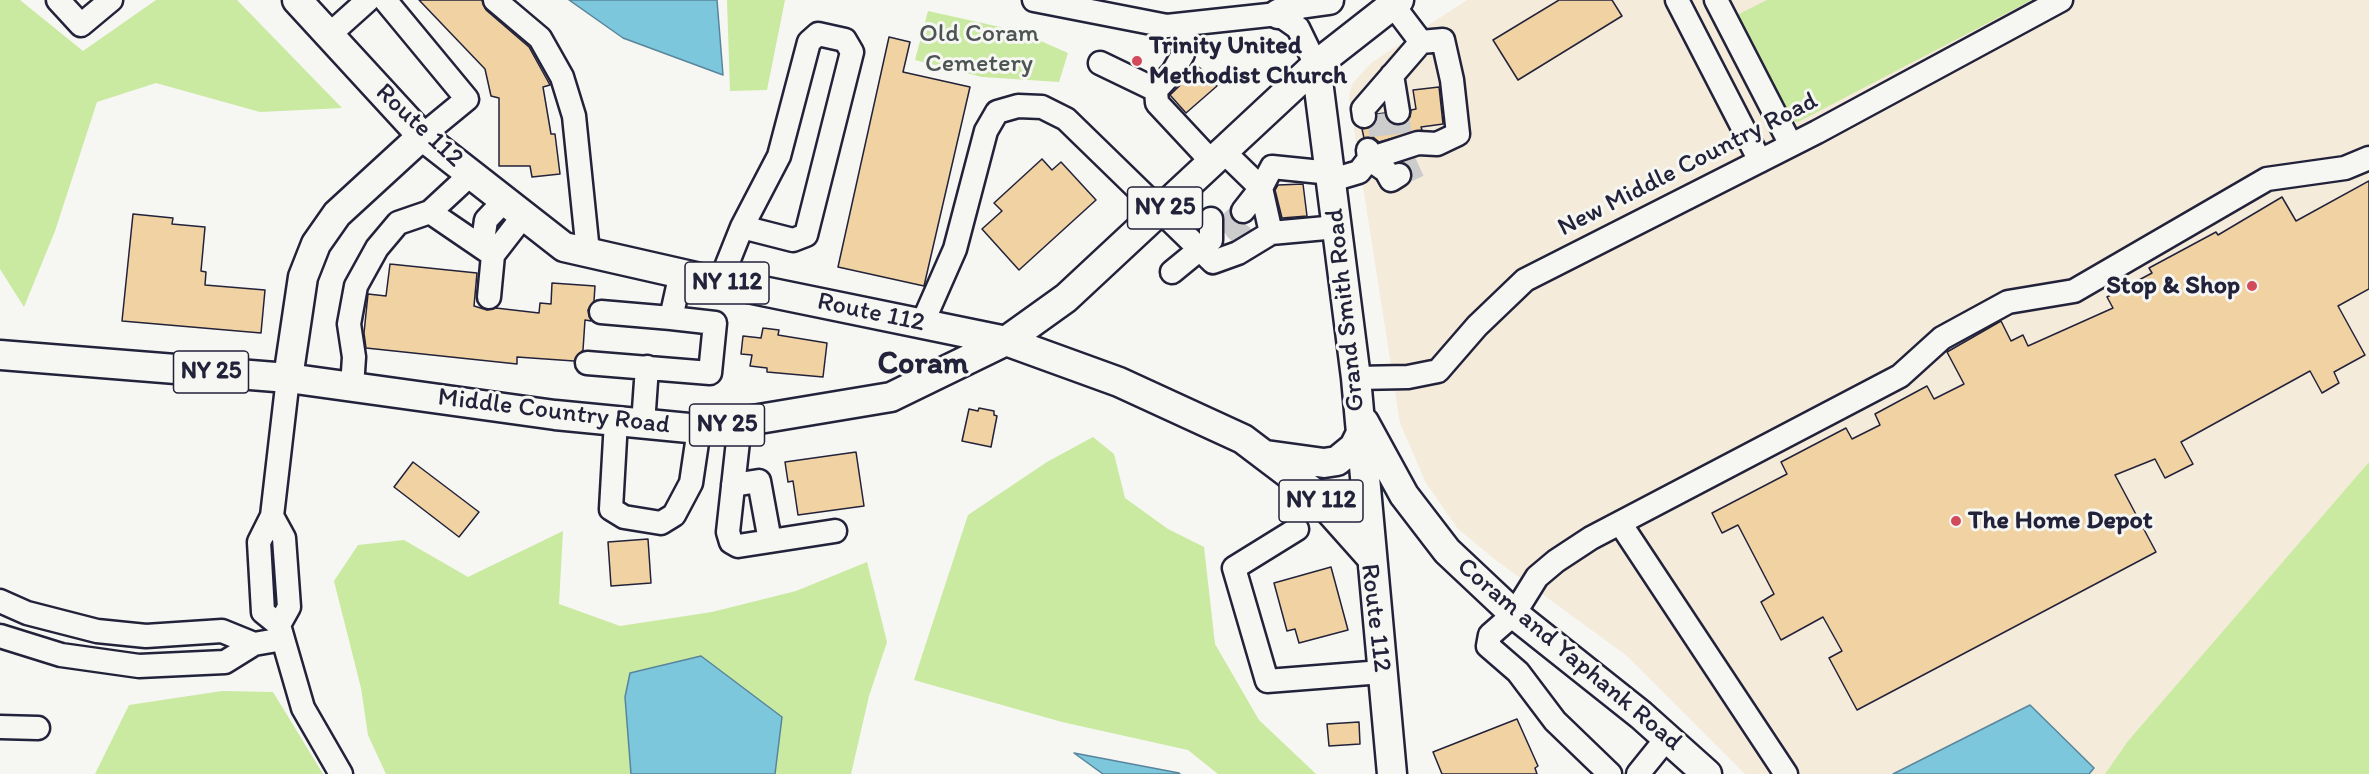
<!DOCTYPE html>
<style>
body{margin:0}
canvas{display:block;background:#f6f6f2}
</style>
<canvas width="2369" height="774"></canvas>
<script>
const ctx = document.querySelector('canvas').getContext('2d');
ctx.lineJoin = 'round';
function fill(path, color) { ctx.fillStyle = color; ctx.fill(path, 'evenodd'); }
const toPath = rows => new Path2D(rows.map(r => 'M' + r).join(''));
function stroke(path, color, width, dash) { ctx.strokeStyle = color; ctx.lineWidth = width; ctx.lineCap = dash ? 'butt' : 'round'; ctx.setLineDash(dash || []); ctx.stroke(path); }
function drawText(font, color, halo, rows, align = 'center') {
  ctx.font = font + ' Itim,sans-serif'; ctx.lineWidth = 6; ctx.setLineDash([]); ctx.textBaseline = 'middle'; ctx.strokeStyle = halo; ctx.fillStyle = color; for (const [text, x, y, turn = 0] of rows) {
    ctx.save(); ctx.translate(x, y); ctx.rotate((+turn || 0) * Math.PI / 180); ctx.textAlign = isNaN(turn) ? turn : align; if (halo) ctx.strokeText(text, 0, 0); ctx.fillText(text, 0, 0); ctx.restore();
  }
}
fill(toPath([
 [1467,0,2369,0,2369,462,2128,741,2105,774,1745,774,1627,656,1497,561,1458,529,1426,483,1400,423,1349,97,1352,84,1371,63]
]), '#f4ebda');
fill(toPath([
 [0,0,20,0,83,51,156,0,237,0,342,108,260,112,156,83,97,102,55,231,24,307,0,269],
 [727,0,785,0,767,90,730,91],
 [1767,0,2032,0,1798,122,1788,121,1733,17],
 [928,11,1018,31,1068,53,1059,82,982,77,915,60],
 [1093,437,1114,454,1125,498,1168,529,1204,547,1215,644,1259,720,1316,774,1218,774,1188,750,1062,722,914,680,968,515,1047,462],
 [2369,462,2369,774,2105,774,2128,741],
 [563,531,559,604,620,626,712,612,796,591,867,562,887,642,869,696,851,774,775,774,782,717,633,771,631,774,386,774,368,735,361,688,334,581,358,545,404,540,468,577],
 [222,691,273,692,323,774,95,774,129,705]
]), '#cae9a1');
const water = toPath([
 [569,0,717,0,723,75,623,38,569,0],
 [701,656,782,717,775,774,631,774,625,697,630,673,701,656],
 [2030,705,2094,768,2089,774,1893,774,2030,705],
 [1074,753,1179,773,1180,774,1103,774,1074,753]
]);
fill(water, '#7cc7dc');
stroke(water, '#58859c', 1.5);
const building = toPath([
 [419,0,482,0,486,10,529,47,550,85,543,87,551,134,555,134,560,174,532,177,530,166,499,166,499,98,491,96,485,69,419,0],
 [1559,0,1612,0,1622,16,1518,80,1493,40,1559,0],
 [889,37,910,42,903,72,970,87,924,286,838,267,889,37],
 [1199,67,1217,86,1186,113,1170,95,1199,67],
 [1439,87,1443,124,1421,127,1422,130,1379,142,1373,137,1364,138,1362,129,1373,126,1377,114,1385,113,1388,121,1401,125,1410,117,1411,110,1416,109,1413,90,1439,87],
 [1042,159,1052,170,1061,162,1096,200,1019,270,982,229,1002,211,994,203,1042,159],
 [2369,181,2369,289,2338,306,2365,355,2334,372,2339,383,2322,393,2310,371,2181,442,2193,464,2165,478,2155,459,2115,475,2156,552,1857,710,1829,658,1842,651,1823,617,1781,640,1761,602,1774,594,1738,525,1722,533,1712,513,1787,474,1781,462,1846,428,1852,439,1880,425,1875,414,1927,386,1934,399,1964,384,1947,352,2001,321,2011,341,2023,335,2028,346,2113,308,2107,297,2152,273,2149,268,2216,232,2218,235,2282,197,2296,221,2369,181],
 [1303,184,1307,216,1282,218,1275,190,1278,185,1303,184],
 [133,214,173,218,172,224,205,227,201,271,206,272,205,285,265,290,261,333,122,321,133,214],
 [390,264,477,273,474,306,487,310,496,308,539,313,540,303,551,304,552,283,595,286,594,301,588,310,591,321,585,320,583,350,574,361,517,357,517,364,366,348,364,333,368,294,386,296,390,264],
 [763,328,779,330,778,335,827,343,823,377,767,372,767,368,750,366,752,355,741,354,743,336,761,338,763,328],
 [979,408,994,411,994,415,997,416,991,447,962,441,969,409,978,411,979,408],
 [856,452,864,506,798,515,793,481,788,482,785,462,856,452],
 [413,462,479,512,459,537,394,487,413,462],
 [648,539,651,583,611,586,608,542,648,539],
 [1331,567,1348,630,1299,643,1295,629,1287,631,1274,583,1331,567],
 [1517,719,1538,766,1535,768,1537,774,1442,774,1433,752,1517,719],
 [1359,722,1360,744,1329,746,1327,724,1359,722]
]);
fill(building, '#f0d2a3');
stroke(building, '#22223b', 1.5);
stroke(toPath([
 [1398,112,1402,148],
 [1378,114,1381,143],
 [1399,175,1427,162],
 [1222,230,1243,211],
 [1234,243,1254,222]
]), '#cccccd', 22, [22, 11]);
const minor = toPath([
 [58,0,81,25,111,0],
 [385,0,467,99,422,136],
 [495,0,540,38,562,77,574,116,588,252],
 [1034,0,1167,26,1278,14,1298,28,1316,65],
 [1677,0,1760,161],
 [1716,0,1791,145],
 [1182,25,1183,54,1173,72,1156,90,1157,103,1213,163],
 [329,35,368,0],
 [1100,63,1156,90],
 [1392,75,1398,112],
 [1364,116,1363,109,1421,42],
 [1368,150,1369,159,1386,171,1391,180,1399,175],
 [1224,152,1261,188,1243,211],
 [1332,180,1359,172,1369,159,1418,143,1437,144,1458,134,1452,80,1443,40,1421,42,1393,5],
 [430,212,493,255,489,297],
 [1271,233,1337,227],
 [477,243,484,234,486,220,505,200],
 [493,255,524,215],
 [1172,272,1211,240,1211,219],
 [720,282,742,227,779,156,809,42,818,34,845,40,852,52,806,235,793,240,742,227],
 [601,312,671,318,681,273],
 [922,324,955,249,986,131,997,112,1018,106,1042,107,1066,119,1213,262,1238,253,1271,233,1261,188,1272,167,1331,173],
 [587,363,710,373,715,323,671,318],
 [1356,378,1408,377,1438,371,1477,326,1525,280,1817,132,2061,0],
 [352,387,354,357,349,324,356,286,377,248,398,223,430,212,471,174],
 [616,421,611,509,624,517,661,523,674,515,691,483,699,429],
 [740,423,728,532,731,542,738,546,835,531],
 [643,424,647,367],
 [733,485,759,481,770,541],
 [272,516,284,538,289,607,279,625,263,612,259,542,272,516,288,378],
 [1620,523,1786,774],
 [1297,529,1234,568,1267,681,1382,672],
 [0,601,27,613,97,631,146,636,222,631,254,644],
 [0,636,61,655,139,666,225,662,254,644,283,639,279,625],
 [283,639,303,708,341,774],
 [0,727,38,728],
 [1610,774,1555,721,1518,672,1488,646,1490,635,1514,614,1537,577,1556,561,1591,538,1900,376,1942,338,2008,302,2074,291,2267,179,2345,168,2369,158],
 [1638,774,1667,738]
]);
const major = toPath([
 [297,0,422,136,564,247,709,280,1006,341,1119,382,1243,439,1313,492,1370,556],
 [1278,14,1300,4,1329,0],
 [1316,65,1356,378,1392,774],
 [0,355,288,378,555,415,699,429,891,397,1006,341,1066,298,1316,65,1399,0],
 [288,378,303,277,316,244,337,214,422,136],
 [1364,422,1404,495,1447,551,1514,614,1641,715,1707,774],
 [1266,455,1324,463,1337,461,1354,447,1360,435]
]);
stroke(minor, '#22223b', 27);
stroke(major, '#22223b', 33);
stroke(minor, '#f6f6f2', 22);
stroke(major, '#f6f6f2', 28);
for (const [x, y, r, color] of [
 [1137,61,6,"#d1495b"],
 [2252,286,6,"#d1495b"],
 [1956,521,6,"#d1495b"]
]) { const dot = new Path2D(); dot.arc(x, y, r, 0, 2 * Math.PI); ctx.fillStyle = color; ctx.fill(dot); stroke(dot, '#f6f6f2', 2); }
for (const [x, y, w] of [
 [1165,208,75],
 [727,283,84],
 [211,372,75],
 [727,425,75],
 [1321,501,84]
]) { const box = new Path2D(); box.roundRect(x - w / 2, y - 21, w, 42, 4.5); ctx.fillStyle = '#f6f6f2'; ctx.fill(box); stroke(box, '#22223b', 1.5); }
drawText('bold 24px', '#22223b', null, [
 ["NY 25",1165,208],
 ["NY 112",727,283],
 ["NY 25",211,372],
 ["NY 25",727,425],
 ["NY 112",1321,501]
]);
drawText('26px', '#4c5454', '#f6f6f2', [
 ["Old Coram",979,34],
 ["Cemetery",979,64]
]);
drawText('bold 26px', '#22223b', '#f6f6f2', [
 ["Trinity United",1149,46],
 ["Methodist Church",1149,76],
 ["Stop & Shop",2240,286,"right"],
 ["The Home Depot",1968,521]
], 'left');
drawText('26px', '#22223b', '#f6f6f2', [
 ["Route 112",419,126,43],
 ["New Middle Country Road",1688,165,-27],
 ["Grand Smith Road",1346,310,-96],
 ["Route 112",871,313,12],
 ["Middle Country Road",554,412,7],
 ["Route 112",1375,618,83],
 ["Coram and Yaphank Road",1569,655,40]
]);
drawText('bold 32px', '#22223b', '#f6f6f2', [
 ["Coram",923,365]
]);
</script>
